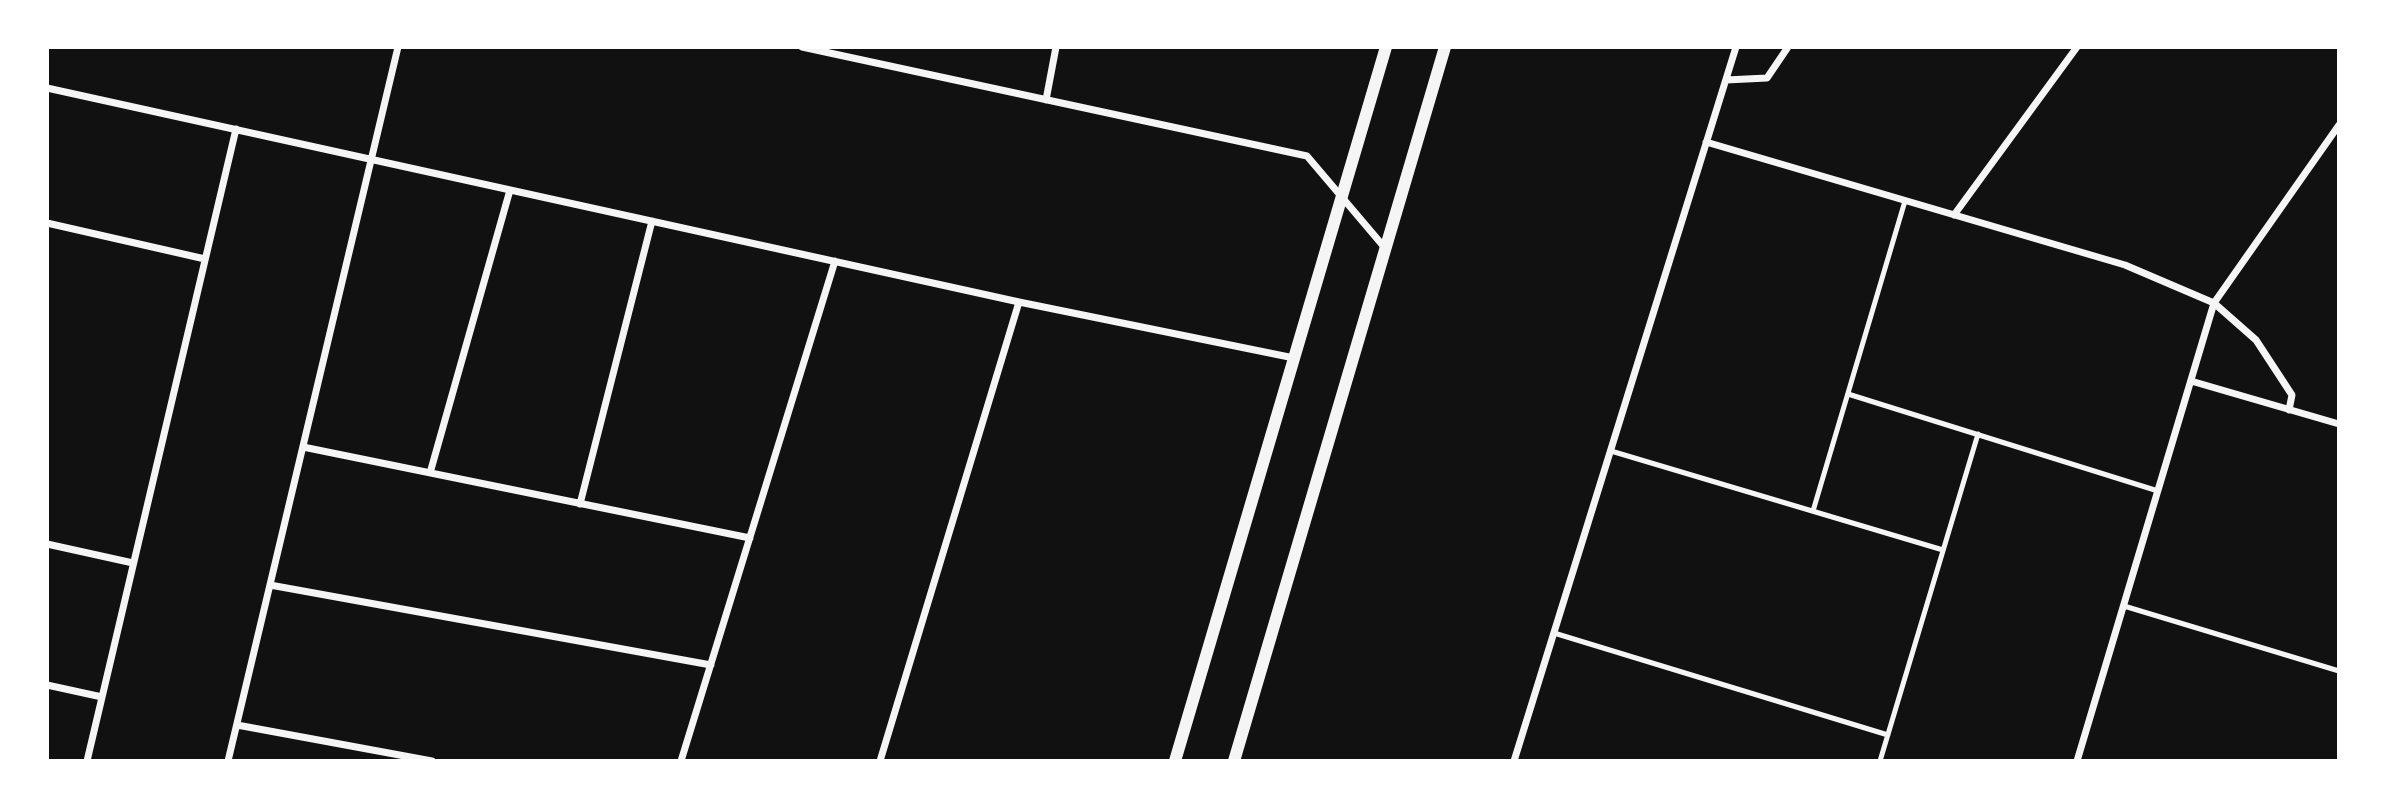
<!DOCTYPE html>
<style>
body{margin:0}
#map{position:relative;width:2386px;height:808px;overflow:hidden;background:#111;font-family:"Golos Text",sans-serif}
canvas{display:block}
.frame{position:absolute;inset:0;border:49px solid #fff;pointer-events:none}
</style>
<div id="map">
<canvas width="2386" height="808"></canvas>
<div class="frame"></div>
</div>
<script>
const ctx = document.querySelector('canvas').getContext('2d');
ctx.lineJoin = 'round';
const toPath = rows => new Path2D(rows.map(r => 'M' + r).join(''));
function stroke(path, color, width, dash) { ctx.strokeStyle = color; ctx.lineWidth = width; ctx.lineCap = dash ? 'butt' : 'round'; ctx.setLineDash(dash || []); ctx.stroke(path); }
stroke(toPath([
 [1848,394,2158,491],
 [1611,451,1943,550],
 [1813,511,1905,201],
 [2124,606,2339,671],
 [1554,633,1888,735],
 [1880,761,1978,434]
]), '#f5f5f5', 5);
stroke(toPath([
 [802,47,1307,156,1385,248],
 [1726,80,1767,78,1788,47],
 [47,88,1019,302,1294,358],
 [1046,100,1056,47],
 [1706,142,2125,265,2214,303,2256,340,2292,395,2289,410],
 [1954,215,2077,47],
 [47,223,205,259],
 [2191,381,2339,424],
 [303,447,750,538],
 [430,473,510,190],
 [580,504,652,221],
 [47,544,133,563],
 [270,585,711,665],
 [47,685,102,697],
 [237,725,432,761],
 [87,761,236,129],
 [228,761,398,47],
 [681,761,835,261],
 [880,761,1019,302],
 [1514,761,1736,47],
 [2077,761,2214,303,2339,125]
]), '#f5f5f5', 7);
stroke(toPath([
 [1175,761,1386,47],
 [1234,761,1445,47]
]), '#f5f5f5', 12);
</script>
